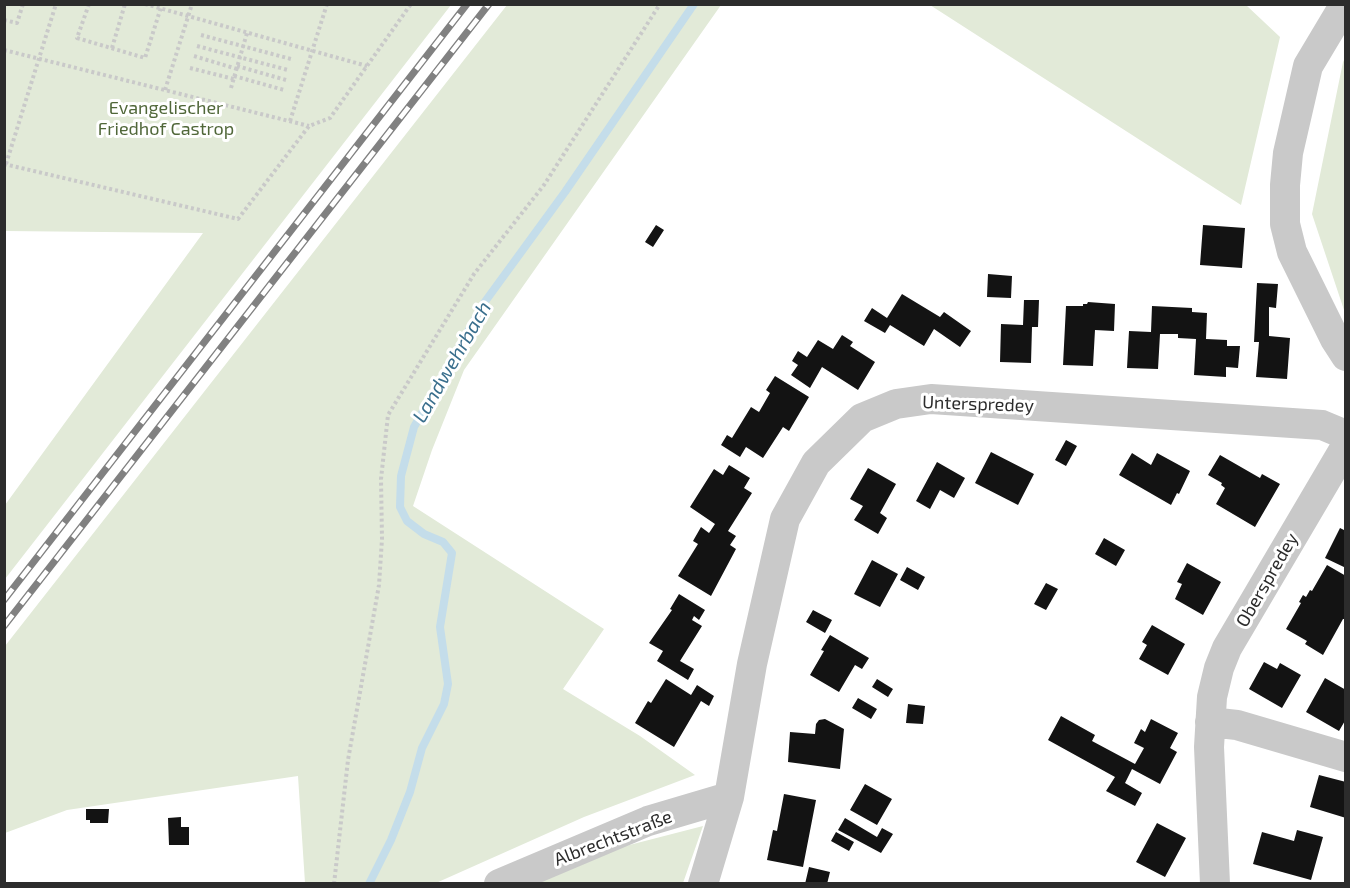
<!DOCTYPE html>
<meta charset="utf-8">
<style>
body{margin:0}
#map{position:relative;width:1350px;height:888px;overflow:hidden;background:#fff;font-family:"Exo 2",sans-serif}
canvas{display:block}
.frame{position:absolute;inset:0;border:6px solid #2c2c2c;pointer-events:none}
</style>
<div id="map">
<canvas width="1350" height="888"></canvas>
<div class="frame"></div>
</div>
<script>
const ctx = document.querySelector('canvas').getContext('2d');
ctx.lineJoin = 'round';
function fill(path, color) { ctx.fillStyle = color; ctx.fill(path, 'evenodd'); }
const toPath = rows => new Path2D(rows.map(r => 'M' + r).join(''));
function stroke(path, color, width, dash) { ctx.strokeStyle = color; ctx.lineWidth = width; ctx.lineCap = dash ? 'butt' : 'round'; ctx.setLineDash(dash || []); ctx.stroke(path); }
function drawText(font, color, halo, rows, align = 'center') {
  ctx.font = font + ' "Exo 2",sans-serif'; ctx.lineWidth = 6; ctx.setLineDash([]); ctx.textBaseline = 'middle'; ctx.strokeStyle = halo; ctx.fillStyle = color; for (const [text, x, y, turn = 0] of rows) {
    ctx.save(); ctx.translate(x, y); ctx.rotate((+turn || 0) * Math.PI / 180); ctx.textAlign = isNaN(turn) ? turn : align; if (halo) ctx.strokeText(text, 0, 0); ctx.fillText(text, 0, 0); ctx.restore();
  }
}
fill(toPath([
 [5,4,451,5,5,579,5,505,203,233,5,231],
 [507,5,721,5,464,370,432,450,413,506,604,629,563,689,640,736,695,775,584,817,436,883,305,883,298,776,67,810,5,833,5,646],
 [930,5,1246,5,1280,37,1241,205],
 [1345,58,1345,313,1312,214,1343,62],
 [703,826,683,883,522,884,610,850]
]), '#e2ead8');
stroke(toPath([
 [369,884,391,840,410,792,422,748,444,704,448,684,440,627,452,553,443,542,424,534,407,521,400,507,401,476,414,427,484,303,565,192,694,4]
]), '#c4ddea', 8);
fill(toPath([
 [656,225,664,230,653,247,645,242],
 [1203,225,1245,228,1242,268,1200,265],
 [988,274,1012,276,1011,298,987,297],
 [1257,283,1278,284,1276,308,1269,307,1269,336,1290,338,1287,379,1256,377,1259,342,1254,342],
 [902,294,940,317,944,312,971,331,960,347,934,329,924,346,890,325,885,333,864,321,872,308,887,318],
 [1024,300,1039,300,1038,327,1032,327,1031,363,1000,362,1001,324,1023,325],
 [1088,302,1115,304,1114,331,1095,330,1093,366,1063,365,1066,306,1083,306,1083,304,1087,304],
 [1152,306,1192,308,1192,312,1207,313,1206,339,1227,340,1227,346,1240,346,1238,368,1226,367,1226,377,1194,375,1196,339,1178,338,1178,334,1160,334,1158,369,1127,368,1129,331,1151,332],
 [842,335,853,342,850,346,875,362,858,390,822,367,810,388,791,375,798,365,792,361,798,351,807,357,818,340,833,349],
 [775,376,809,397,789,431,783,427,763,458,746,447,740,457,721,445,727,435,732,438,751,407,759,412,770,393,766,390],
 [1066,440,1077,446,1066,466,1055,460],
 [991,452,1034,474,1018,505,975,483],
 [1132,453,1151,465,1157,453,1190,471,1179,494,1177,493,1171,505,1119,475],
 [1220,455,1260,478,1262,474,1280,484,1255,527,1216,504,1225,488,1221,485,1222,483,1208,475],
 [937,462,965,478,954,498,940,490,930,509,916,501],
 [729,465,750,478,744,488,752,493,728,531,736,536,730,545,736,549,711,596,678,576,698,544,693,541,701,527,709,533,715,524,690,507,714,469,723,475],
 [868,468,896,484,880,513,887,518,878,534,854,520,863,506,850,499],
 [1340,528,1346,531,1346,568,1325,558],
 [1104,538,1125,550,1116,566,1095,554],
 [872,560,898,574,880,607,854,594],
 [1187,563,1221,582,1203,615,1175,599,1182,584,1177,582],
 [1327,565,1346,576,1346,619,1343,619,1323,655,1305,644,1307,641,1286,629,1301,603,1299,602,1303,595,1306,597,1310,590,1312,591],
 [907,567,925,577,918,590,900,580],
 [1046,583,1058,589,1046,610,1034,604],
 [679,594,705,610,699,620,694,616,692,620,702,626,680,661,694,669,688,680,657,661,663,651,649,643,672,610,670,609],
 [813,610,832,620,825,633,806,622],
 [1152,625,1185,644,1168,675,1139,659,1147,645,1142,642],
 [830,635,869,658,862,669,855,665,839,692,810,675,824,651,821,650],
 [1264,662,1277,669,1280,663,1301,675,1282,708,1249,689],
 [1325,678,1346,690,1346,719,1339,731,1306,712],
 [666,679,691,695,697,685,714,696,709,706,701,701,674,747,635,723,648,701,651,703],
 [877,679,893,689,888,697,872,687],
 [858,698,877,709,871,719,852,708],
 [908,704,925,706,923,724,906,723],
 [1061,716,1095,735,1092,741,1135,764,1144,748,1134,743,1141,729,1145,732,1151,719,1178,733,1170,748,1177,752,1160,784,1132,769,1125,783,1142,793,1135,806,1106,791,1115,777,1048,740],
 [825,719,844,729,840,769,788,762,790,732,815,734,816,724,819,720],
 [1319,775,1346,782,1346,818,1310,807],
 [865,784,892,799,877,825,850,810],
 [784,794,816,800,803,867,767,860,773,830,777,831],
 [86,809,109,809,108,823,90,823,90,820,86,820],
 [181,817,181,827,189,827,189,845,169,845,168,818],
 [845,818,877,837,882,828,893,834,881,853,838,830],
 [1157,823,1186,838,1165,877,1136,862],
 [1297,830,1323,837,1311,880,1253,864,1262,832,1294,841],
 [836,832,854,842,849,851,831,841],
 [809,867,830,872,827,884,805,884]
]), '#131313');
stroke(toPath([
 [89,4,77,38,145,58,162,4],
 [145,4,367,66],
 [4,20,17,23,23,4],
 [201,35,291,59],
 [197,46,288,70],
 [112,48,125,4],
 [4,50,309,126],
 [194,56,237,69],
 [237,66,286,80],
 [190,68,234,79],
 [234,76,284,90],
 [231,88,247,33],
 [165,90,192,4],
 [290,121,327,4],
 [4,164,238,219,309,126,330,118,411,4],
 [6,164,56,4],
 [334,884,348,760,379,585,382,539,381,479,388,415,474,274,544,185,660,4]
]), '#c9c9c9', 4, [3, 3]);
stroke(toPath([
 [1345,4,1308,66,1288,153,1285,185,1285,224,1292,252,1335,339,1346,356],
 [1210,722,1237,725,1346,757],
 [499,884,648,821,729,797],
 [703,884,729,797,752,664,785,519,816,463,862,418,896,404,931,399,1322,425,1346,435],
 [1215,884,1209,747,1212,697,1219,668,1227,648,1346,446]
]), '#c9c9c9', 30);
const rail = toPath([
 [4,600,467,4],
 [4,626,489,4]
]);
stroke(rail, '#818181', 7);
stroke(rail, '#fff', 4.5, [14]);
drawText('18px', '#506739', '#fff', [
 ["Evangelischer",166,108],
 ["Friedhof Castrop",166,129]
]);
drawText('18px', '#2c2c2c', '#fff', [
 ["Unterspredey",978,404,2],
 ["Oberspredey",1267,580,-60],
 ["Albrechtstraße",613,838,-21]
]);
drawText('italic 20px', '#3a6f8d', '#fff', [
 ["Landwehrbach",452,362,-60]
]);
</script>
